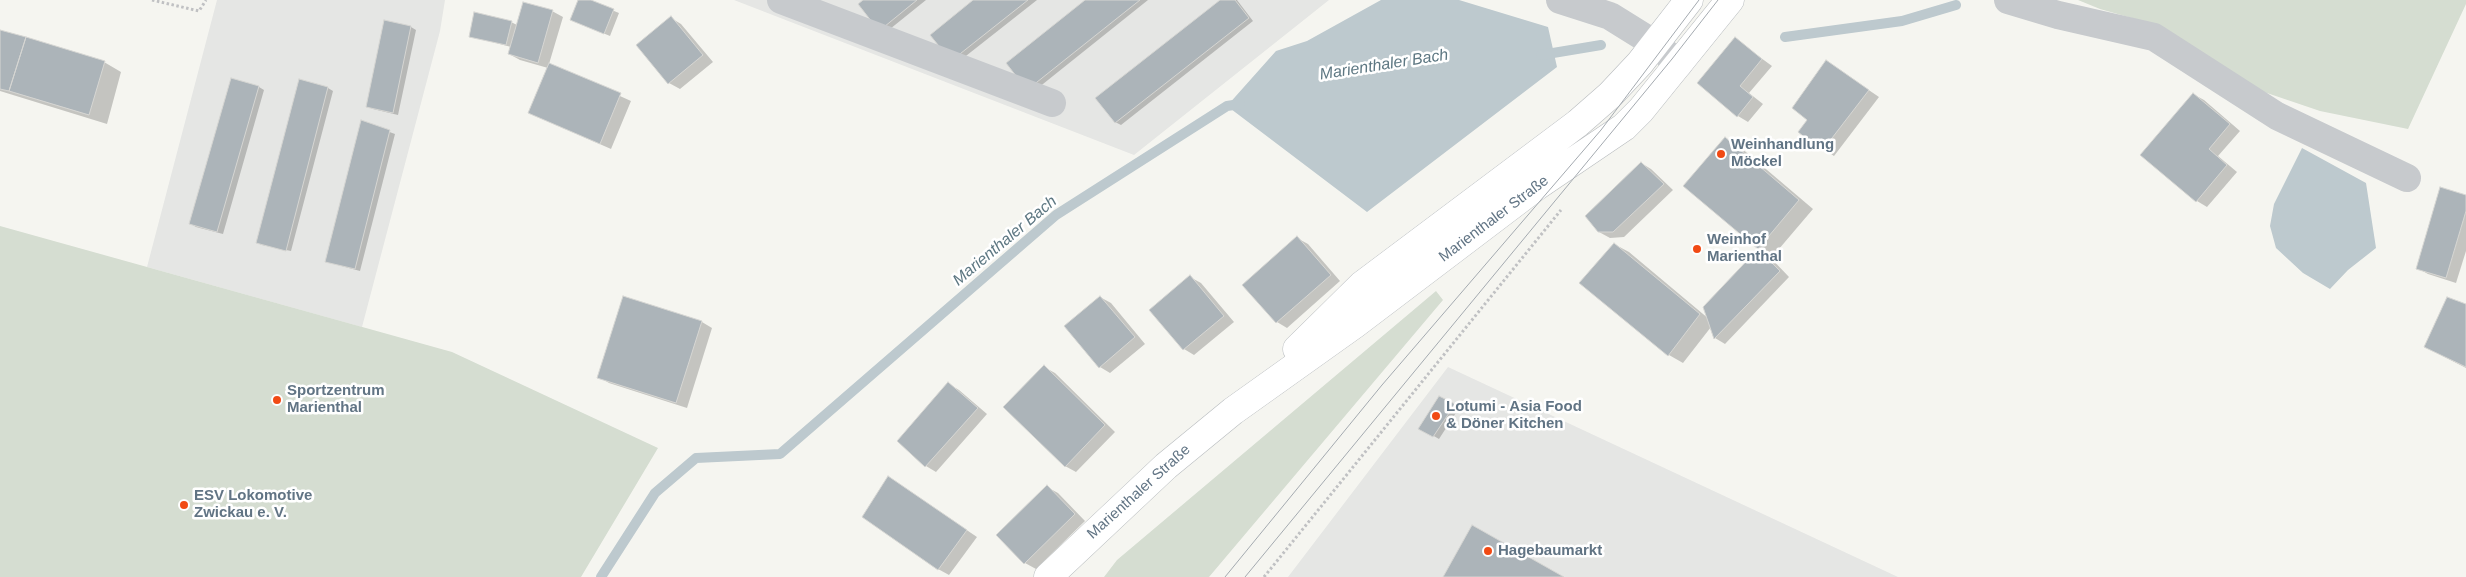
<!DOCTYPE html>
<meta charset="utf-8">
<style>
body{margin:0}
canvas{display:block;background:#f5f5f0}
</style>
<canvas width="2466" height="577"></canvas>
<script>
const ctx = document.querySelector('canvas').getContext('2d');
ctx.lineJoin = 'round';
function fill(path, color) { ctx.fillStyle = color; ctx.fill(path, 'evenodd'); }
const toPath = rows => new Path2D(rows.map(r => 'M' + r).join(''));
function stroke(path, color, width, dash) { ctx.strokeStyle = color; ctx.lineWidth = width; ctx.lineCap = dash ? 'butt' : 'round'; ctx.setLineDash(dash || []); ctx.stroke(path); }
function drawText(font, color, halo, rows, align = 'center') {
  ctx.font = font + ' Arial,sans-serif'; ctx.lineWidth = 5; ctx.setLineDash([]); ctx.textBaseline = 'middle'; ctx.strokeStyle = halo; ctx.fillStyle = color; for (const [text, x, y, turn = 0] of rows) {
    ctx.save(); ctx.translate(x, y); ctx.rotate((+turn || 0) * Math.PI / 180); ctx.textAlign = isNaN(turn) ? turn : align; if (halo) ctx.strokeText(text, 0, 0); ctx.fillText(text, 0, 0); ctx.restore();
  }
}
fill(toPath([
 [217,0,445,0,440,31,362,327,147,267],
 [734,0,1329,0,1134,155],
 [1448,367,1898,577,1288,577]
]), '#e5e6e4');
fill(toPath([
 [2078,0,2466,0,2466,4,2408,129,2320,111,2261,91,2160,26,2100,9],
 [0,226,452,352,658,448,581,577,0,577],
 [1436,291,1443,300,1209,577,1104,577,1117,560]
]), '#d5ddd1');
fill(toPath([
 [1381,0,1459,0,1548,27,1557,67,1367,212,1227,106,1276,51,1307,41],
 [2302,148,2366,183,2376,248,2348,270,2330,289,2303,273,2276,248,2270,226,2274,204]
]), '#bdc9ce');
fill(toPath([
 [579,0,587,0,619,13,610,36,571,20],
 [865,0,926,0,885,33],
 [975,0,1037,0,957,63],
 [1087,0,1148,0,1033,92,1028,89],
 [1222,0,1237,0,1253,21,1121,125,1115,122],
 [552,11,563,17,549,64,631,101,611,149,529,113,548,68,520,60,509,54,511,47,470,36,511,22,517,25],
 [671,18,681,24,713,62,680,89,669,83],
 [411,27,416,30,398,115,373,109,367,106],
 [0,31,104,62,121,72,107,124,0,91],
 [1735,39,1772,66,1749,93,1763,104,1748,122,1738,116],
 [1826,61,1879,97,1834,156,1799,132,1809,119],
 [259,87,264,90,223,234,196,227,191,224],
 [328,88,333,91,291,251,262,245,258,243],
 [2193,94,2204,100,2240,131,2218,156,2237,172,2207,207,2197,201],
 [362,122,395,134,360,271,327,262],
 [1725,139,1740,147,1813,209,1773,256,1759,248],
 [1641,163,1651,169,1673,190,1624,237,1610,238,1599,232],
 [2466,197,2466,251,2456,283,2428,274,2417,268],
 [1297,238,1308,244,1340,281,1287,328,1277,322],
 [1614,244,1629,252,1709,319,1758,250,1769,256,1789,277,1725,344,1715,338,1711,327,1683,363,1669,355,1581,283],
 [1190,277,1201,283,1234,322,1194,355,1184,349],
 [1100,297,1111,303,1145,344,1110,373,1100,367],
 [624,298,702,322,712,328,687,408,609,383,599,377],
 [2466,306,2466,368,2425,347],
 [1044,367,1055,373,1115,432,1076,472,1065,466],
 [949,384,959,390,987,414,936,472,926,466],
 [1439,397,1459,408,1439,439,1420,428],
 [888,477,977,537,949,575,938,569],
 [1047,487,1058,493,1085,521,1036,569,1025,563]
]), '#0003');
stroke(toPath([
 [1785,37,1902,21,1956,5],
 [1541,55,1601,45],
 [601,577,655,493,696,458,780,454,1056,215,1227,106,1240,104]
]), '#bdc9ce', 10);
const building = toPath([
 [578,0,591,0,614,9,604,34,570,20,578,0],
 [863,0,917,0,879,31,858,4,863,0],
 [973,0,1028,0,951,61,930,35,973,0],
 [1085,0,1140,0,1027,90,1006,63,1085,0],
 [1220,0,1235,0,1249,18,1115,123,1095,98,1220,0],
 [523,2,553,10,538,63,508,54,523,2],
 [474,12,512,21,506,45,469,37,474,12],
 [671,16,703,55,668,84,636,45,671,16],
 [384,20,411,26,393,113,366,107,384,20],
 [0,30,26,37,9,91,0,89,0,30],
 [26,37,105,61,89,115,9,91,26,37],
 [1735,37,1762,59,1740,86,1753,97,1737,117,1697,83,1735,37],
 [1826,60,1869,90,1822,151,1798,132,1807,120,1792,108,1826,60],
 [549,63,621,93,600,144,528,113,549,63],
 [231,78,259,86,217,232,189,224,231,78],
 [299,79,328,87,286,251,256,243,299,79],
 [2193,93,2230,124,2209,149,2227,165,2196,202,2140,155,2193,93],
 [361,120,390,130,355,269,325,262,361,120],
 [1725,137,1799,200,1758,249,1683,186,1725,137],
 [1641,162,1664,184,1613,232,1598,232,1585,216,1641,162],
 [2440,187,2466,195,2466,211,2446,278,2416,269,2440,187],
 [1297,236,1331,275,1276,323,1242,285,1297,236],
 [1614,243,1700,314,1668,356,1579,283,1614,243],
 [1758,249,1780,271,1714,339,1703,307,1758,249],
 [1190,275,1224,316,1183,350,1149,310,1190,275],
 [623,296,702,321,676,403,597,378,623,296],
 [1100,296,1135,337,1099,368,1064,326,1100,296],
 [2447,297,2466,304,2466,367,2424,347,2447,297],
 [1044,365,1105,425,1065,467,1003,407,1044,365],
 [948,382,978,408,925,467,897,441,948,382],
 [1439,396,1455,404,1433,437,1418,429,1439,396],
 [888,476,967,530,938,570,862,517,888,476],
 [1047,485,1075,514,1024,564,996,535,1047,485],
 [1472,525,1564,577,1443,577,1472,525]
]);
fill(building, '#acb4b9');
stroke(building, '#d6d6d3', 1);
const major = toPath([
 [1297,349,1362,285,1578,123,1610,95,1640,63,1689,0],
 [1048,577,1166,466,1233,411,1355,324,1537,186,1624,127,1641,110,1730,0]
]);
stroke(major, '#b7bbbe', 29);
stroke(toPath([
 [152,0,199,11,206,0],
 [1264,577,1561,210]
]), '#c0c1c3', 3, [2.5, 2.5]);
stroke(toPath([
 [781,0,1052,103],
 [1560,0,1610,16,1655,44,1679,64],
 [2008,0,2058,15,2154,37,2277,116,2407,178]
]), '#c7cacd', 28);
stroke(major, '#fff', 28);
stroke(toPath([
 [1225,577,1382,385,1601,130,1699,0],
 [1245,577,1672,59,1718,0]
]), '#a4aab0', 1);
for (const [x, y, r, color] of [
 [1721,154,5,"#f14a14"],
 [1697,249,5,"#f14a14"],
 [277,400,5,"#f14a14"],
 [1436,416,5,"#f14a14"],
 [184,505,5,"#f14a14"],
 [1488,551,5,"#f14a14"]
]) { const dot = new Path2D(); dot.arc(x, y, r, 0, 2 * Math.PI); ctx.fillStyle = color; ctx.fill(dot); stroke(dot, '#fff', 2); }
drawText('bold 15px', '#617484', '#fff', [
 ["Weinhandlung",1731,145],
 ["Möckel",1731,162],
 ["Weinhof",1707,240],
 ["Marienthal",1707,257],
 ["Sportzentrum",287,391],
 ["Marienthal",287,408],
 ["Lotumi - Asia Food",1446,407],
 ["& Döner Kitchen",1446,424],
 ["ESV Lokomotive",194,496],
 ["Zwickau e. V.",194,513],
 ["Hagebaumarkt",1498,551]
], 'left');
drawText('15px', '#617484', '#fff', [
 ["Marienthaler Straße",1494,219,-37],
 ["Marienthaler Straße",1139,492,-42]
]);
drawText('italic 16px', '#5d7782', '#fff', [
 ["Marienthaler Bach",1384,65,-9],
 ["Marienthaler Bach",1005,241,-40]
]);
</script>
